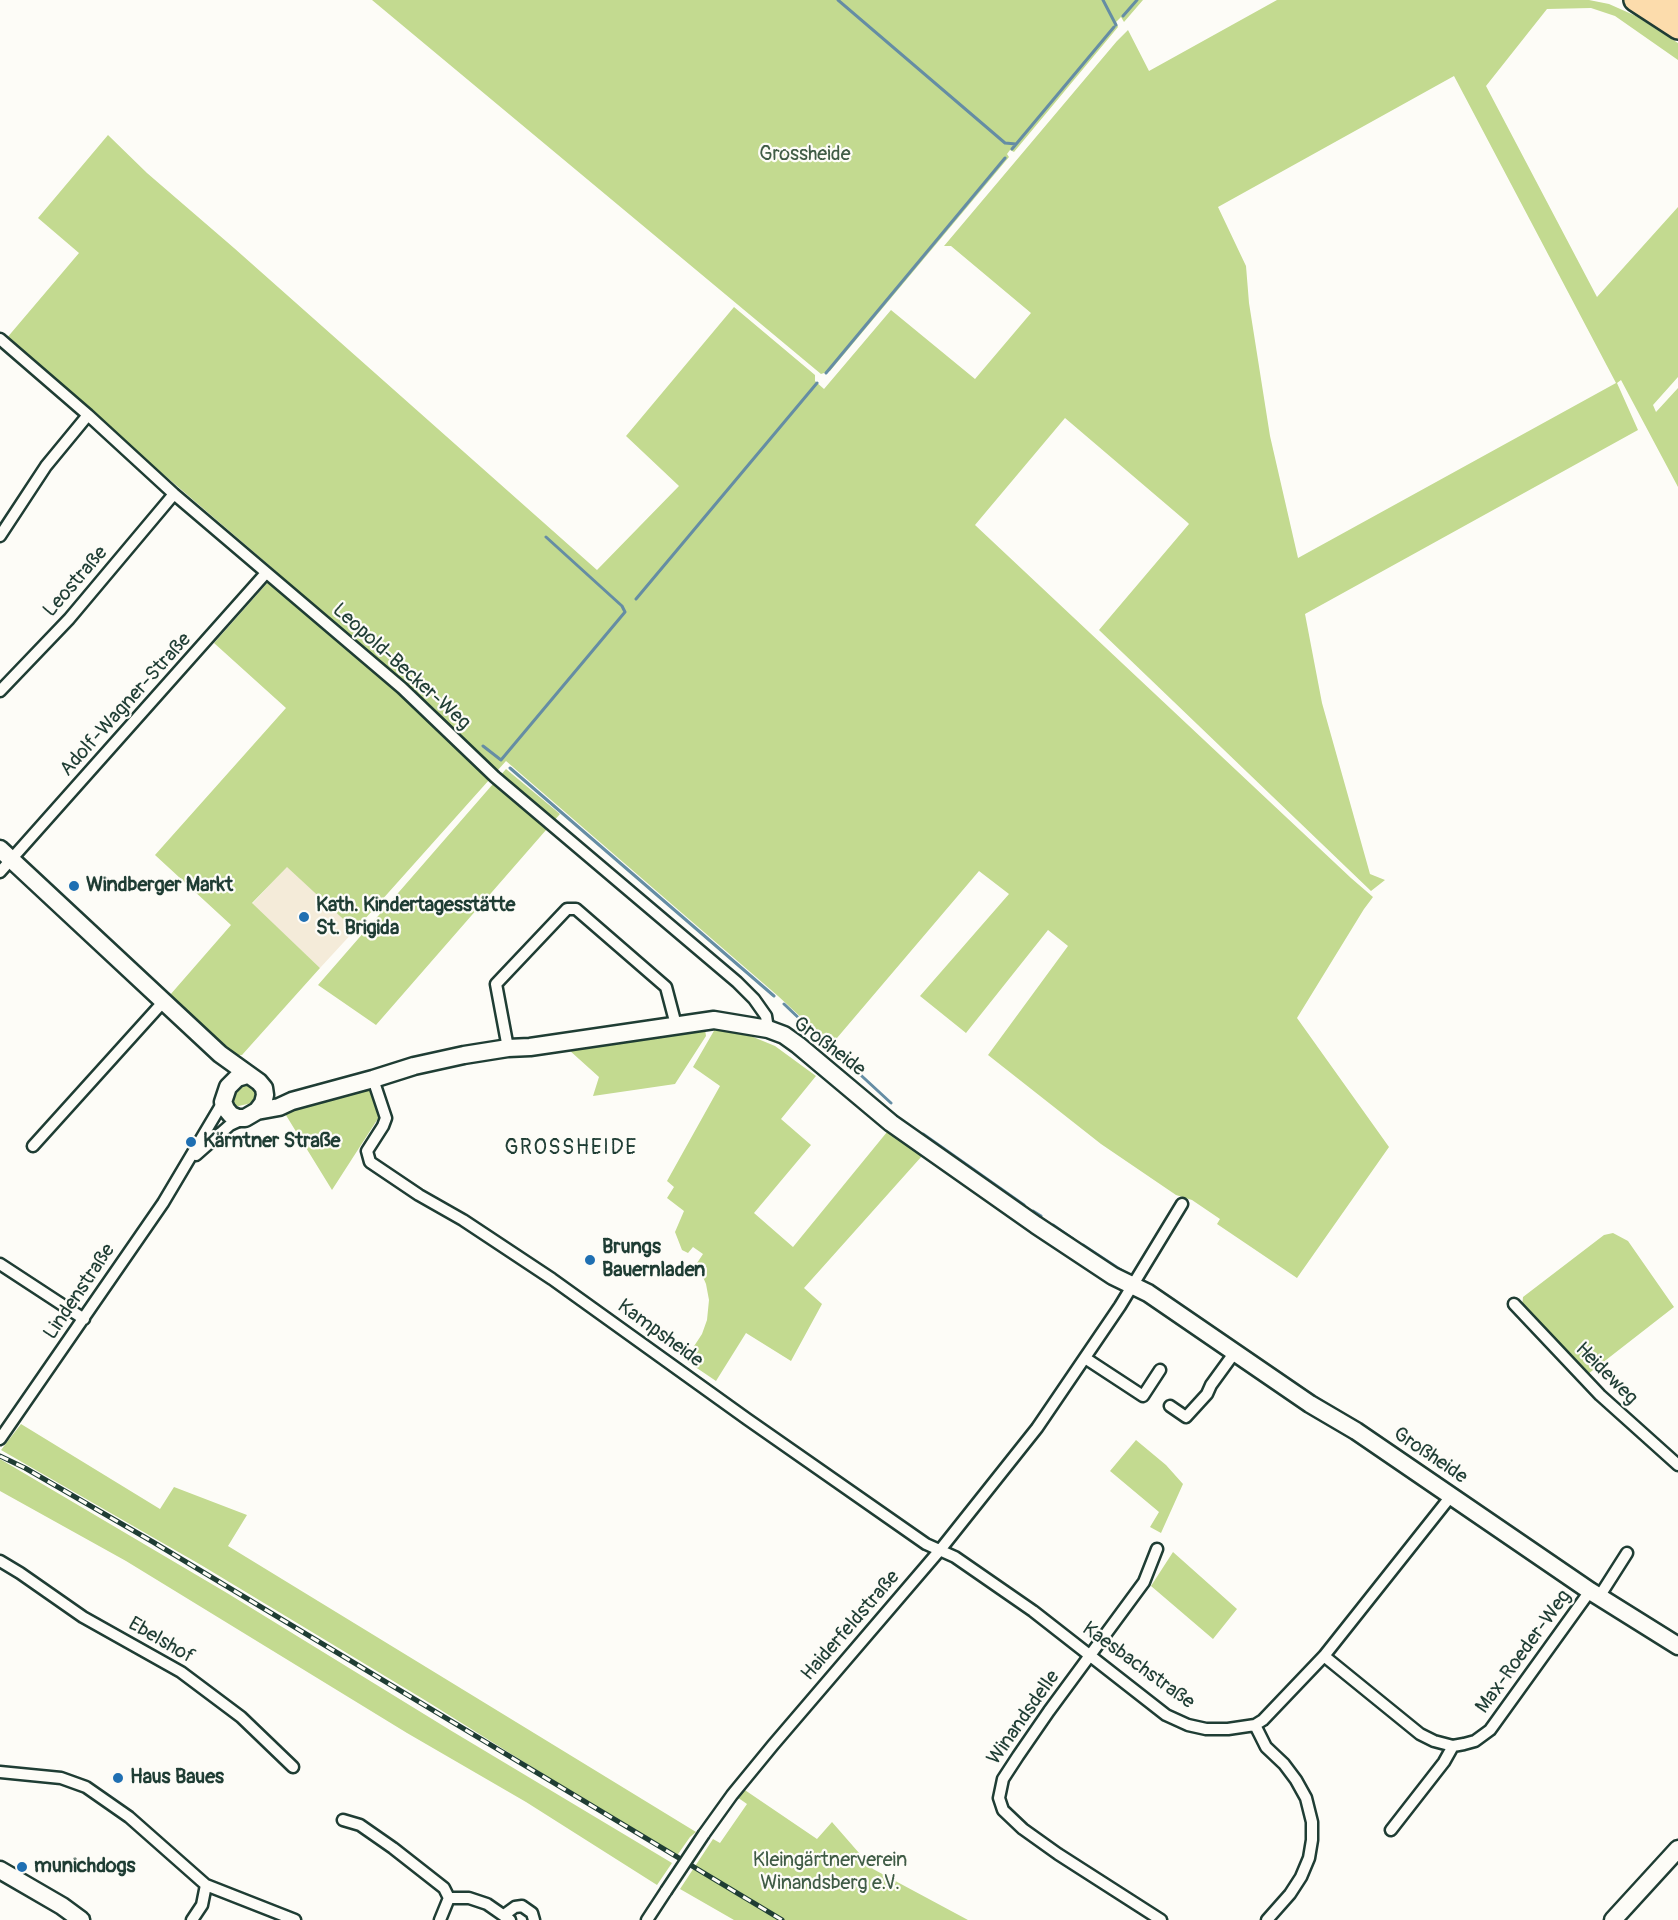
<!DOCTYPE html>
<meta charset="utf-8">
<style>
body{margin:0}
canvas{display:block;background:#fdfcf7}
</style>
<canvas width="1678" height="1920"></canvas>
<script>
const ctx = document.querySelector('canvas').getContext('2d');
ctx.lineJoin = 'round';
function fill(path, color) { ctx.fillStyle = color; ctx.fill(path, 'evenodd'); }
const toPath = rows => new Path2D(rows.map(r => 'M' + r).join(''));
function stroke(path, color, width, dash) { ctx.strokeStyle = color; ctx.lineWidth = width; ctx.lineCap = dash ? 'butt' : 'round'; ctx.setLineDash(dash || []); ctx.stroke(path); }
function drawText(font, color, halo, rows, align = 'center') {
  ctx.font = font + ' Pangolin,sans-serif'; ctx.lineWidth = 4.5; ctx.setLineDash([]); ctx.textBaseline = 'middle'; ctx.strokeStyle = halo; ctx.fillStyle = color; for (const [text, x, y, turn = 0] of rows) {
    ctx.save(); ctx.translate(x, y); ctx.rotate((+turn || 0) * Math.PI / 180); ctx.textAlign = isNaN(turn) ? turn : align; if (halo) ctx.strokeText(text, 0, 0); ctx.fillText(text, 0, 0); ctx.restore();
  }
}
fill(toPath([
 [287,866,355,930,320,968,252,904]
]), '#f4ebd9');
fill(toPath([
 [372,0,1143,0,1124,22,1121,17,1116,22,1118,27,1014,152,1010,150,1007,154,1009,157,830,371,821,374],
 [1277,0,1589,0,1609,4,1636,16,1678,43,1678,60,1615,16,1591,8,1547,9,1486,86,1597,297,1678,207,1678,377,1653,405,1656,412,1678,388,1678,487,1621,380,1617,383,1638,430,1305,614,1322,703,1370,874,1385,880,1371,891,1099,630,1189,524,1187,522,1065,418,975,525,1351,878,1373,897,1364,909,1297,1018,1389,1147,1297,1278,1217,1224,1220,1219,1192,1200,1176,1195,1101,1144,988,1055,1068,946,1048,930,966,1033,920,996,1009,894,979,871,831,1045,778,996,506,761,355,930,287,867,252,903,320,968,242,1055,236,1055,170,995,231,925,155,855,286,708,214,643,277,572,6,339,79,253,38,218,108,135,147,173,234,248,597,570,679,486,626,436,734,307,815,375,815,381,824,389,891,310,975,379,1031,313,951,246,944,246,1117,41,1128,30,1149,71],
 [1454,76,1616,383,1298,558,1270,436,1249,303,1246,266,1218,207],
 [506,769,560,814,376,1025,318,985],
 [705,1029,706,1036,675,1084,593,1096,599,1077,569,1050],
 [715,1029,746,1034,775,1046,816,1076,781,1119,811,1145,754,1213,793,1247,887,1132,922,1156,804,1288,822,1304,791,1361,746,1333,716,1381,685,1360,702,1334,707,1320,709,1300,706,1284,697,1263,703,1254,693,1247,688,1253,682,1250,675,1232,684,1211,667,1198,674,1187,667,1181,720,1086,693,1067],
 [247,1082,258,1092,256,1102,230,1108,230,1102,239,1083],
 [370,1090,379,1117,332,1190,284,1112],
 [1613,1233,1628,1241,1674,1307,1588,1374,1522,1307,1523,1297,1604,1235],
 [21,1424,160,1509,174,1487,247,1515,228,1546,696,1832,690,1837,676,1857,428,1702,201,1565,1,1450],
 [1136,1440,1166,1465,1183,1484,1161,1533,1150,1527,1159,1512,1110,1471],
 [0,1459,227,1593,450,1730,672,1863,657,1885,526,1802,407,1733,126,1561,0,1491],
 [1173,1552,1237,1609,1213,1639,1151,1586],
 [733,1782,817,1839,832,1822,873,1869,968,1920,734,1920,680,1889,713,1839,720,1843,747,1804,737,1797]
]), '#c3da90');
stroke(toPath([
 [838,0,1005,143,1016,144],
 [1103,0,1116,25],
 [1123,16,1137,0],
 [1012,149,1114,27],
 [826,373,1005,158],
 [636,599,817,383],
 [483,746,501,760,625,612,622,606,546,537],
 [510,768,774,996],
 [784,1004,844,1061],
 [852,1067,891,1103],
 [923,1134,1024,1205],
 [1033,1211,1041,1216],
 [1053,1225,1073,1239],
 [1083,1245,1124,1272],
 [1300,1387,1318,1399]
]), '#658da4', 3);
const street = toPath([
 [0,339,88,415,174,494,402,688,495,777,737,982,754,999,766,1016,768,1029],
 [0,536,46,466,88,415],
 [0,691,69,619,174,494],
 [0,872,266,573],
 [508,1048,496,984,567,909,576,909,666,987,676,1025],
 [373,1079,386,1118,383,1126,367,1151,370,1162,419,1195,463,1220,552,1279,747,1419,926,1544,955,1557,1033,1611,1166,1715,1188,1725,1206,1729,1228,1729,1255,1725,1263,1720,1324,1656,1451,1496],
 [33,1146,164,1001],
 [196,1155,230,1125,243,1119],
 [0,1264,84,1319],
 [1514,1304,1600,1395,1678,1465],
 [1085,1358,1143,1396,1160,1370],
 [1170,1406,1186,1417,1207,1394,1211,1385,1235,1352],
 [0,1439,163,1203,223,1102],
 [1157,1549,1144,1582,1049,1711,1018,1756,1003,1779,999,1798,1003,1810,1023,1829,1058,1854,1161,1920],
 [0,1561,20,1573,83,1617,181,1672,241,1717,293,1767],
 [1599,1597,1627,1553],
 [1324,1656,1420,1734,1434,1741,1453,1746,1464,1744,1475,1741,1490,1730,1590,1591],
 [1255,1725,1266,1747,1284,1764,1296,1780,1306,1798,1312,1822,1312,1840,1309,1858,1301,1877,1290,1894,1267,1920],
 [0,1772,61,1778,86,1787,129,1817,206,1885,202,1905,192,1920],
 [343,1820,360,1825,393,1848,444,1888,449,1898,469,1898,487,1904,510,1920],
 [1391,1830,1444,1762,1453,1746],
 [704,1834,732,1795,773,1745,940,1550,1037,1428,1120,1306,1182,1204],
 [206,1885,295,1920],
 [504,1915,515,1907,522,1906,532,1913,534,1920],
 [440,1920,449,1898],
 [647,1920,666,1891]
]);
const secondary = toPath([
 [0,849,220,1054,259,1082,264,1088,265,1095,263,1103,257,1111,245,1118,238,1118,231,1115,226,1109,223,1102,228,1087,237,1078,247,1075],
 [257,1111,279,1107,292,1101,373,1079,414,1066,464,1055,508,1048,530,1047,714,1020,768,1029,784,1035,798,1045,891,1123,1036,1225,1113,1276,1148,1293,1310,1404,1356,1431,1590,1591,1678,1646],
 [0,1870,62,1906,81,1920],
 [1613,1920,1678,1849]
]);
const highway = toPath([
 [1635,0,1678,28],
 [1664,0,1678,9]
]);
stroke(street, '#1f3d34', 15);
stroke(secondary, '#1f3d34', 21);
stroke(highway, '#1f3d34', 26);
stroke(street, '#fdfcf7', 10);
stroke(secondary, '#fdfcf7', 16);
stroke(highway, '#fcdcac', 21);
const rail = toPath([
 [0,1456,25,1468,153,1542,782,1920]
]);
stroke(rail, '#1f3d34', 5);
stroke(rail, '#fdfcf7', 3, [9]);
const streetBridge = toPath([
 [666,1891,704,1834]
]);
stroke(streetBridge, '#1f3d34', 15, []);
stroke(streetBridge, '#fdfcf7', 10);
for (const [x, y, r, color] of [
 [74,886,6,"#1f6fb2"],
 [304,917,6,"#1f6fb2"],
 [191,1142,6,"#1f6fb2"],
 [590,1260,6,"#1f6fb2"],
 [118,1778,6,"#1f6fb2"],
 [22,1867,6,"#1f6fb2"]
]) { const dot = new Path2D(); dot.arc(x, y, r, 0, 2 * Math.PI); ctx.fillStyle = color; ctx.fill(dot); stroke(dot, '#fdfcf7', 2); }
drawText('20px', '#405c46', '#fdfcf7', [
 ["Grossheide",805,155],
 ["Kleingärtnerverein",830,1861],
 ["Winandsberg e.V.",830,1884]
]);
drawText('20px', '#1f3d34', '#fdfcf7', [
 ["Leostraße",76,582,-49],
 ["Leopold-Becker-Weg",401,667,42],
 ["Adolf-Wagner-Straße",126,705,-48],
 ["Großheide",829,1047,37],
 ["Lindenstraße",80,1292,-56],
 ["Kampsheide",660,1334,36],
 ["Heideweg",1606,1374,45],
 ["Großheide",1430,1456,34],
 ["Haiderfeldstraße",851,1626,-49],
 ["Ebelshof",161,1641,30],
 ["Max-Roeder-Weg",1524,1652,-54],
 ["Kaesbachstraße",1138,1666,36],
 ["Winandsdelle",1024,1718,-55]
]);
drawText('bold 20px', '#1f3d34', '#fdfcf7', [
 ["Windberger Markt",86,886],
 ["Kath. Kindertagesstätte",316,906],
 ["St. Brigida",316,929],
 ["Kärntner Straße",203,1142],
 ["Brungs",602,1248],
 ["Bauernladen",602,1271],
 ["Haus Baues",130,1778],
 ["munichdogs",34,1867]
], 'left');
ctx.letterSpacing = '1.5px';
drawText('21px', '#1f3d34', '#fdfcf7', [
 ["GROSSHEIDE",571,1149]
]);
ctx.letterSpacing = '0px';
</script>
